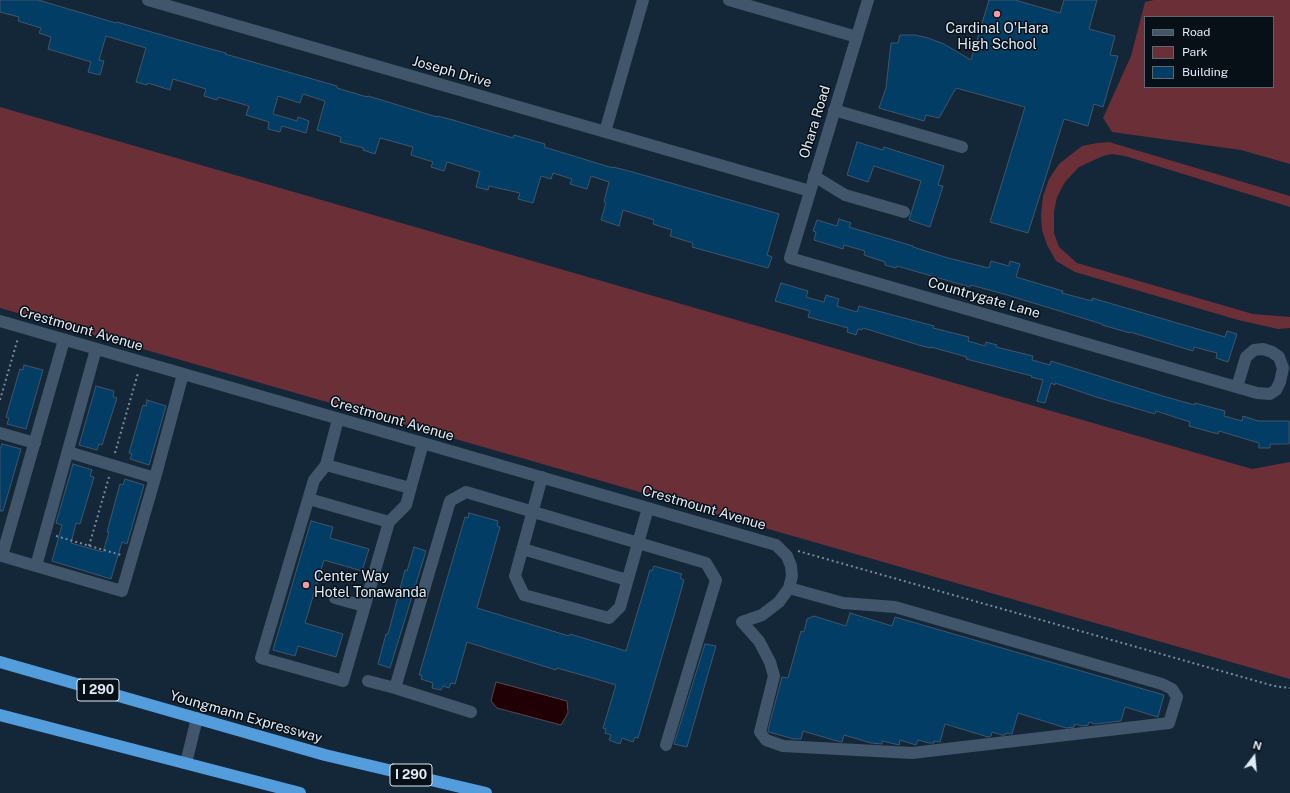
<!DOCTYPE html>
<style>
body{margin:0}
#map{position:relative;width:1290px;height:793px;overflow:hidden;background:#132738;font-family:"Public Sans",sans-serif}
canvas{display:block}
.legend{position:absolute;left:1144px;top:16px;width:130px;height:72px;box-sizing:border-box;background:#070f17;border:1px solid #5e6871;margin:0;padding:5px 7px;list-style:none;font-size:12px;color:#e0edf8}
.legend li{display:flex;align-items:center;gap:8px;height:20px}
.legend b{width:20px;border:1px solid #5e6871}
.north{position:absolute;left:1234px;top:737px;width:40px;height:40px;-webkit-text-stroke:3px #070f17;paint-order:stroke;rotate:16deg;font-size:11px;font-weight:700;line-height:16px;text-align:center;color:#e0edf8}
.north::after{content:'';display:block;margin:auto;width:14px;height:18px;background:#e0edf8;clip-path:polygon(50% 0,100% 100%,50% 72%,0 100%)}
</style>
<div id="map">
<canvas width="1290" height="793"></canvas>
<ul class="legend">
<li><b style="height:5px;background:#41566a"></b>Road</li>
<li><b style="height:11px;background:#6b2f38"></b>Park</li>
<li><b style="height:11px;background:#023d66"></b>Building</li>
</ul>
<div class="north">N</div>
</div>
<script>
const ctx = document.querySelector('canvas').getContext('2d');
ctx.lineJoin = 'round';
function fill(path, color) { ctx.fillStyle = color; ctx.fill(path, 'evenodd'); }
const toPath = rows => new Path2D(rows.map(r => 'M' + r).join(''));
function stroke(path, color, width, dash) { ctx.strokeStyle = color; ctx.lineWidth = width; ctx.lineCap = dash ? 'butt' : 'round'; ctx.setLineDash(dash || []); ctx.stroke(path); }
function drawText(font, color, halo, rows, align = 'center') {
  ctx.font = font + ' "Public Sans",sans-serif'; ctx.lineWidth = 3; ctx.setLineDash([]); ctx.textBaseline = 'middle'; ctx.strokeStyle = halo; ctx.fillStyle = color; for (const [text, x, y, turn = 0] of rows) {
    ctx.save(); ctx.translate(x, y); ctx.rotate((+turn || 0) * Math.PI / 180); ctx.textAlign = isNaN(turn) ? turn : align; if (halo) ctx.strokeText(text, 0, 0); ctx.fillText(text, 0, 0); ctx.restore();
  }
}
fill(toPath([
 [1154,0,1290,0,1290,164,1241,150,1112,132,1103,118,1131,56,1145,2],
 [1145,17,1273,17,1273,87,1145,87],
 [0,107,1252,469,1290,462,1290,679,0,308],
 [1109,142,1290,196,1290,207,1125,156,1112,154,1103,156,1079,167,1065,182,1057,197,1054,212,1054,233,1059,247,1077,263,1253,314,1290,317,1290,328,1278,329,1238,320,1075,272,1056,261,1047,245,1042,230,1041,215,1043,196,1049,179,1059,164,1082,146,1097,143]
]), '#6b2f38');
const water = toPath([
 [496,682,567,701,568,713,561,725,497,708,491,701,496,682]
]);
fill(water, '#210005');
stroke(water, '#5a474e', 1);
const building = toPath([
 [0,0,38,0,116,23,117,22,207,48,226,53,225,54,337,86,337,88,367,97,368,96,388,102,437,117,437,116,453,120,513,138,514,135,545,144,544,147,613,168,613,167,629,171,779,214,767,255,772,257,768,268,692,247,693,243,670,236,672,230,653,224,654,220,623,210,619,226,601,220,606,203,604,202,609,182,591,176,587,189,570,184,572,179,553,173,551,179,541,176,533,203,518,199,520,193,489,186,488,190,476,187,480,172,447,162,444,171,431,167,433,162,411,155,413,147,380,138,375,154,363,150,364,148,340,142,341,137,317,130,325,101,303,94,300,103,278,96,273,114,297,121,298,117,309,121,306,133,282,126,280,132,268,129,269,122,246,115,249,106,218,97,217,100,204,96,206,89,173,79,170,90,148,83,147,85,136,82,146,48,106,36,99,60,104,61,100,75,88,72,91,62,48,49,51,37,39,33,41,28,18,21,19,17,0,12,0,0],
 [989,0,1015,0,1060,13,1064,0,1097,0,1089,29,1115,36,1110,55,1118,56,1103,107,1094,104,1088,126,1064,119,1028,233,990,222,1025,107,956,88,939,118,926,115,924,121,879,108,886,88,891,43,898,43,900,35,915,35,928,38,944,44,971,60,989,0],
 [857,142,883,150,884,147,944,166,938,185,943,186,930,227,909,220,921,181,874,166,868,182,847,175,857,142],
 [839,219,851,223,849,227,913,246,913,247,948,258,989,268,991,261,1009,266,1010,261,1020,264,1016,277,1063,291,1062,293,1092,301,1092,298,1225,337,1227,331,1237,334,1228,362,1216,358,1217,353,1194,347,1193,351,1130,332,1130,333,1102,325,1102,324,1004,294,971,285,970,287,897,266,896,268,885,265,885,262,864,255,865,251,844,245,843,249,814,240,816,232,813,231,817,220,837,226,839,219],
 [781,283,808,291,806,297,824,302,826,295,839,299,837,306,857,312,859,306,923,323,934,326,933,328,969,337,968,341,985,346,986,342,997,345,996,347,1033,356,1032,360,1050,365,1051,361,1166,397,1195,405,1195,403,1225,411,1224,416,1242,421,1243,416,1258,421,1289,421,1289,444,1270,444,1270,448,1259,448,1259,443,1219,431,1218,434,1189,426,1190,422,1156,411,1155,414,1096,397,1055,383,1055,385,1051,383,1045,403,1037,401,1043,380,1031,377,1032,376,966,359,967,357,931,347,931,348,922,346,863,328,862,330,858,329,856,335,847,332,848,328,808,317,810,311,775,301,781,283],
 [24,365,43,370,26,429,7,424,9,418,6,417,20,369,23,370,24,365],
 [96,386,114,391,113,397,117,398,102,445,99,444,97,450,79,445,96,386],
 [147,400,166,406,149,465,130,459,132,454,129,453,143,405,146,406,147,400],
 [2,444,21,449,3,511,0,511,0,449,2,444],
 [73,464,92,470,90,476,94,477,80,524,76,523,71,543,103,552,109,532,107,532,120,484,123,485,125,479,144,485,127,544,122,542,111,579,52,561,62,525,56,523,73,464],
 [469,513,498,521,497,526,500,527,477,608,569,636,570,634,626,651,650,570,652,571,654,566,682,574,680,578,684,580,673,619,638,738,635,737,633,742,622,738,620,744,609,740,611,735,605,733,606,729,603,728,616,685,596,679,557,668,556,670,467,642,455,684,451,683,449,688,443,686,441,690,432,688,433,683,421,679,422,675,419,675,465,517,468,518,469,513],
 [311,521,333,527,330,538,369,549,362,571,324,560,305,623,343,634,336,657,298,646,295,656,273,650,311,521],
 [414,547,426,551,390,668,378,664,386,634,388,634,405,570,407,571,414,547],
 [850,613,892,626,895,617,1164,695,1158,717,1125,707,1121,721,1095,724,1089,722,1088,725,1082,726,1075,724,1074,727,1066,728,1018,713,1012,734,1006,733,1005,735,1002,735,992,732,991,736,988,737,945,724,940,742,934,741,934,743,929,743,918,740,916,745,900,740,899,745,882,741,882,744,871,743,844,735,842,742,837,741,803,731,801,739,794,739,769,732,768,730,782,677,788,678,801,631,804,632,807,619,814,616,846,626,850,613],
 [705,644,716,646,687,747,674,744,705,644]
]);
fill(building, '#023d66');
stroke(building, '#405669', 1);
stroke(toPath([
 [0,400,18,338],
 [115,453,138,373],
 [56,536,121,555],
 [89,546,109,477],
 [798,551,1274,686,1290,688]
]), '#7a8a98', 2, [2, 3]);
stroke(toPath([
 [148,0,810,191],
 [729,0,857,37],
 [868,0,790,258,1257,393,1270,394,1276,390,1280,382,1283,368,1279,357,1272,352,1263,349,1254,350,1246,357,1237,387],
 [834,110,962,147],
 [605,132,643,0],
 [814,176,845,195,904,212],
 [0,321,776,545,787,556,791,566,792,576,789,588,779,602,762,615,742,622,759,641,770,662,774,676,760,732,766,740,783,746,912,753,1169,723,1177,697,1172,689,1162,684,895,607,843,603,789,588],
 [96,349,36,566,122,591,155,478,183,374],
 [338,419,326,465,314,480,261,658,343,681,389,522,406,505,423,443],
 [0,433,35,443],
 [68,452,155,478],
 [326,465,410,488],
 [542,477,515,576,524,595,609,618,620,607,648,508],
 [309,499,389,522],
 [523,549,627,580],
 [0,556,2,556,64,340],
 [2,556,36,566],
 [335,598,364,606],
 [368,681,395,688,471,712],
 [395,688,450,501,466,492,706,563,716,580,666,745],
 [186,763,197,718]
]), '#41566a', 12);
stroke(toPath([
 [0,662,325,755,486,793],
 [0,715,300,793]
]), '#539ddd', 12);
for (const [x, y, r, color] of [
 [997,14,4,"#f49aa4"],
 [306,585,4,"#f49aa4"]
]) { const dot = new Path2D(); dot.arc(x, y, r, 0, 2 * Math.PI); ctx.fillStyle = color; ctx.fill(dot); stroke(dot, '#070f17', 1.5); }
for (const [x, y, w] of [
 [98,690,42],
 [411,775,42]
]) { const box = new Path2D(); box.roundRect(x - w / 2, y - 11, w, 22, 3); ctx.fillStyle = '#070f17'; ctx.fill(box); stroke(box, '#e0edf8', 1); }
drawText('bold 13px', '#e0edf8', null, [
 ["I 290",98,690],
 ["I 290",411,775]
]);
drawText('14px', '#e0edf8', '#070f17', [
 ["Cardinal O'Hara",997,29],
 ["High School",997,45],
 ["Center Way",314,577,"left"],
 ["Hotel Tonawanda",314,593,"left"]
]);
drawText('14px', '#e0edf8', '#070f17', [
 ["Joseph Drive",452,72,16],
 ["Ohara Road",815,122,-73],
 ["Countrygate Lane",984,298,16],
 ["Crestmount Avenue",81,329,16],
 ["Crestmount Avenue",392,419,16],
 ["Crestmount Avenue",704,508,16],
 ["Youngmann Expressway",246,717,16]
]);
</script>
